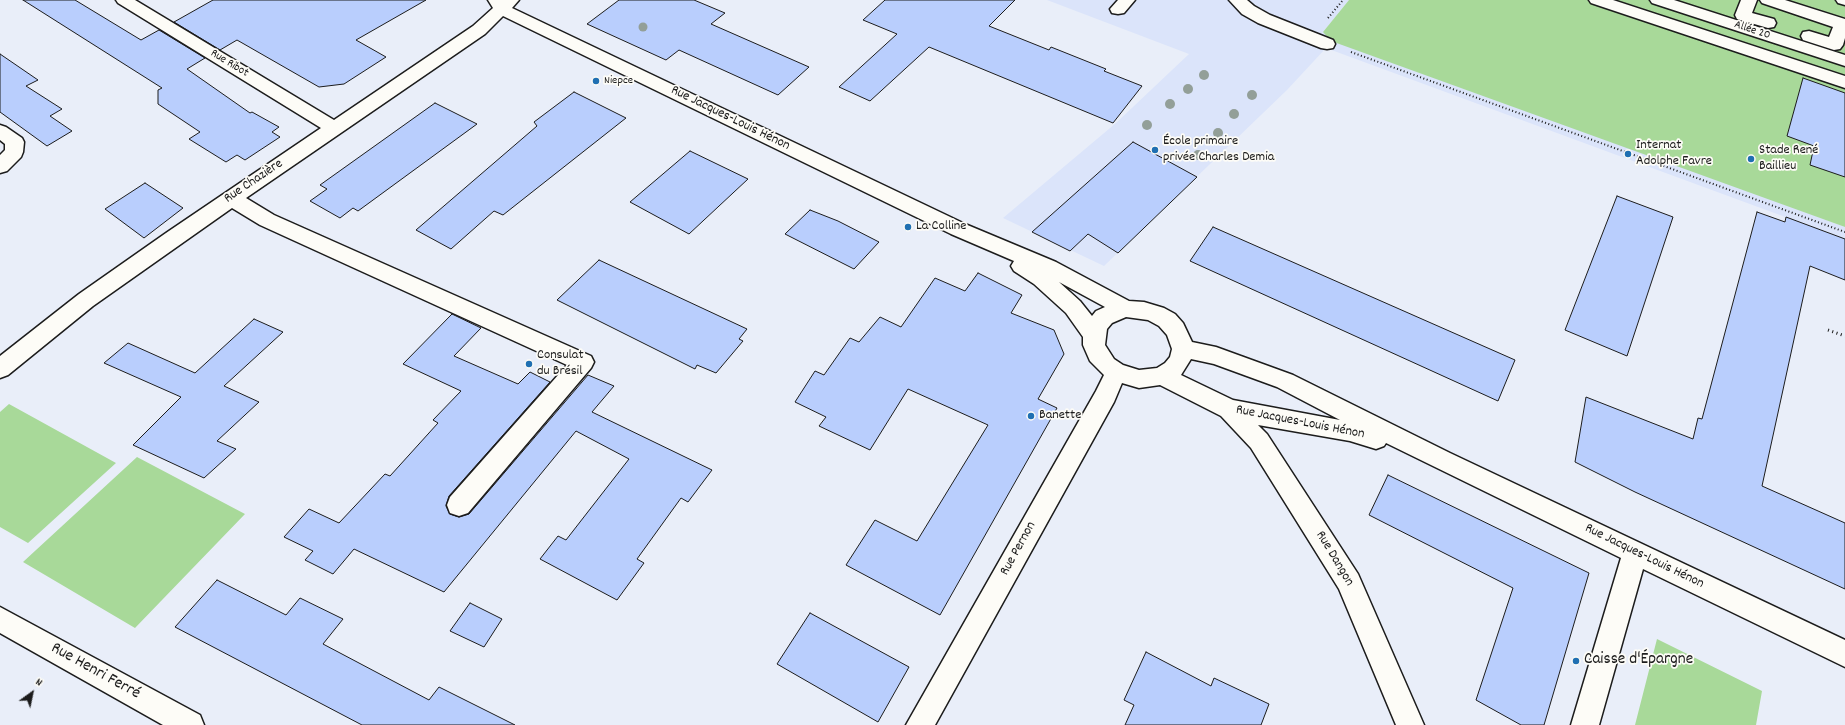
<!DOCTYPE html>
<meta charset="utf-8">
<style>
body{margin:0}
#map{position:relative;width:1845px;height:725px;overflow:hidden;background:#e9eef9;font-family:Dekko,sans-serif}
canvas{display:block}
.north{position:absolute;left:12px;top:673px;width:40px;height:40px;-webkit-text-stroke:3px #fdfcf7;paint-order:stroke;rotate:33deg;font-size:11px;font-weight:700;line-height:16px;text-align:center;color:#1c1c1c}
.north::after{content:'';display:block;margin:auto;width:14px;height:18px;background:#1c1c1c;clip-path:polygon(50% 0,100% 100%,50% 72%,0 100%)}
</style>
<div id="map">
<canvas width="1845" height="725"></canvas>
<div class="north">N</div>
</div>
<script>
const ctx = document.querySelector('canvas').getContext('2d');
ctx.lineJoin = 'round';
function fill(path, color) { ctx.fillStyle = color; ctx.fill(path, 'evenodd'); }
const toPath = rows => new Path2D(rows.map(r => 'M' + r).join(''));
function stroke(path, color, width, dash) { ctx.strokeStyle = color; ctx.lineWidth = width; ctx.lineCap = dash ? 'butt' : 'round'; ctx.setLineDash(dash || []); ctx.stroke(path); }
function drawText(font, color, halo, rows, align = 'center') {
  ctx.font = font + ' Dekko,sans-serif'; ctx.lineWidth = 3.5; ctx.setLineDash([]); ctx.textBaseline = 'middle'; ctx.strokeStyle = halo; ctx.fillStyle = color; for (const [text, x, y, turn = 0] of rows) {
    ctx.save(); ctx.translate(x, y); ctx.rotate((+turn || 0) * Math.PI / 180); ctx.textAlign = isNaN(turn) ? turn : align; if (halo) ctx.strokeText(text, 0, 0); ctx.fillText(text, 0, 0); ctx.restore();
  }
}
fill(toPath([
 [1047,0,1349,0,1323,32,1845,227,1845,239,1326,48,1287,90,1104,266,1003,218,1116,123,1189,54]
]), '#dbe4fa');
fill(toPath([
 [1349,0,1845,0,1845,227,1331,41,1323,32],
 [9,404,116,463,28,543,0,527,0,412],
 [137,457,245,514,135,628,23,562],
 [1657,639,1762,691,1756,725,1635,725]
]), '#a8d999');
const building = toPath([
 [23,0,75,0,141,40,159,30,205,58,187,69,250,113,252,112,279,127,272,132,280,137,245,160,237,155,226,162,189,139,200,132,158,104,158,90,162,88,23,0],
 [213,0,426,0,356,40,386,57,344,84,319,87,237,40,220,50,174,22,213,0],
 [619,0,694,0,725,13,711,24,809,67,778,95,679,50,666,60,587,24,619,0],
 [885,0,1015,0,989,26,1049,50,1051,47,1106,69,1104,71,1142,86,1113,123,929,47,870,101,839,87,897,34,863,20,885,0],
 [0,54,38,80,26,86,62,109,50,116,72,131,47,146,0,112,0,54],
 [1803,78,1845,93,1845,177,1810,165,1814,146,1787,136,1803,78],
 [574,92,626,118,503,215,494,211,451,249,416,230,537,126,534,122,574,92],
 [435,103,477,124,358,211,353,208,340,218,310,201,327,189,320,185,435,103],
 [1133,142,1197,177,1118,253,1088,234,1070,251,1032,232,1133,142],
 [690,151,748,179,689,234,630,202,690,151],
 [145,183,183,208,144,238,105,209,145,183],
 [1617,196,1673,217,1627,356,1565,330,1617,196],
 [810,210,838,221,879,242,854,269,785,234,810,210],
 [1757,212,1785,222,1786,217,1845,239,1845,280,1810,266,1762,486,1845,523,1845,589,1635,492,1575,462,1586,397,1693,439,1698,418,1702,419,1757,212],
 [1213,227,1515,360,1498,401,1190,261,1213,227],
 [599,260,747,329,739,339,743,341,716,373,697,365,695,369,557,300,599,260],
 [978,273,1022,295,1011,313,1054,330,1064,354,1038,399,1057,408,940,615,846,565,875,520,917,541,988,425,908,389,870,450,819,426,826,417,795,402,815,371,824,375,850,338,859,342,880,317,901,327,935,278,965,291,978,273],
 [452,314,481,328,454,356,518,384,530,372,550,382,449,496,446,506,450,514,459,517,469,514,588,375,614,386,592,412,712,470,688,502,681,498,637,559,644,563,617,600,540,559,558,536,566,540,629,459,576,431,444,592,354,549,333,574,305,560,313,551,284,537,309,509,339,523,385,474,390,476,438,423,433,420,461,391,403,364,452,314],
 [254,319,283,332,224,386,259,402,217,441,236,449,204,478,133,445,181,397,104,363,128,343,195,373,254,319],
 [1388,475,1589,573,1544,725,1521,725,1476,700,1513,588,1369,515,1388,475],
 [217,580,286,615,300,598,343,619,323,644,429,700,439,687,515,725,362,725,175,627,217,580],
 [470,603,502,619,484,647,450,631,470,603],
 [810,613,909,667,878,722,777,664,810,613],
 [1146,652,1211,686,1214,678,1269,704,1261,725,1125,725,1134,705,1124,700,1146,652]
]);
fill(building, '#b9cefd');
stroke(building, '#1c1c1c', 1);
const minor = toPath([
 [116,0,135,0,334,120,473,26,493,8,488,0,519,0,512,8,965,224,1056,262,1129,301,1144,302,1164,308,1175,314,1183,323,1192,342,1216,347,1293,375,1450,453,1845,640,1845,667,1643,569,1599,725,1571,725,1621,558,1386,443,1384,446,1376,449,1350,441,1258,425,1267,434,1358,574,1424,725,1396,725,1339,589,1251,448,1221,416,1160,385,1139,388,1122,383,1114,402,935,725,906,725,1096,391,1104,375,1090,361,1083,345,1083,337,1066,313,1034,284,1014,271,1011,266,1014,261,951,234,503,16,485,34,246,198,274,215,591,356,594,362,591,368,468,513,459,516,450,513,447,505,450,497,567,365,260,225,232,208,93,306,8,375,0,378,0,356,79,294,166,233,321,128,118,3,116,0],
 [1059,282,1105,307,1096,311,1092,316,1080,301,1059,282],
 [1126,317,1148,320,1159,326,1167,335,1172,349,1170,357,1165,363,1157,368,1139,370,1123,365,1114,359,1105,345,1107,329,1112,323,1126,317],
 [1191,359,1214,364,1277,387,1340,420,1233,400,1181,375,1191,359],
 [1118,0,1135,0,1124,13,1118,14,1112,13,1110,9,1118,0],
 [1229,0,1247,0,1254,6,1270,15,1333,40,1335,44,1333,48,1327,49,1321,48,1258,23,1242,14,1229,0],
 [1589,0,1613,0,1845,76,1845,88,1591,3,1589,0],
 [1650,0,1674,0,1845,55,1845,66,1652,3,1650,0],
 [1741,0,1757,0,1752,13,1774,19,1776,23,1774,27,1768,28,1737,19,1735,15,1741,0],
 [1760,0,1785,0,1845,19,1845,38,1843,45,1840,49,1834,50,1803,40,1801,36,1803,32,1809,31,1829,37,1833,27,1762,3,1760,0],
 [1836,0,1845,0,1845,5,1838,3,1836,0],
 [0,125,6,127,22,138,24,142,23,152,21,157,7,171,0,173,0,155,5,150,5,144,0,140,0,125],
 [0,607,200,715,204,725,163,725,0,633,0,607]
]);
stroke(minor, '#1c1c1c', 3);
stroke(toPath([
 [1328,18,1343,0],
 [1351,52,1845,232]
]), '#1c1c1c', 2, [1, 2.5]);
stroke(toPath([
 [1828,330,1845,336]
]), '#1c1c1c', 3, [1, 3.5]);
fill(minor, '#fdfcf7');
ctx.fillStyle = '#939f98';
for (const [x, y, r] of [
 [643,27,4.5],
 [1204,75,5],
 [1188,89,5],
 [1252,95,5],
 [1170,104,5],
 [1234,114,5],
 [1147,125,5],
 [1218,133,5],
 [1198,155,5]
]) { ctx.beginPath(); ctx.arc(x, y, r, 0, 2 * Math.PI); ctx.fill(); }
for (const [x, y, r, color] of [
 [596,81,4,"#1f6fb2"],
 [1155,150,4,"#1f6fb2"],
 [1628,154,4,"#1f6fb2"],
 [1751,159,4,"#1f6fb2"],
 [908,227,4,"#1f6fb2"],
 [529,364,4,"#1f6fb2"],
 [1031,416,4,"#1f6fb2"],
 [1576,661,4,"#1f6fb2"]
]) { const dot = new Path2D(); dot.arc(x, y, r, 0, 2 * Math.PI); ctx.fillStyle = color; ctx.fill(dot); stroke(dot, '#fdfcf7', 1.5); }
drawText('12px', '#1c1c1c', '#fdfcf7', [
 ["Allée 20",1752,31,18],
 ["Rue Ribot",229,64,31]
]);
drawText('12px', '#1c1c1c', '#fdfcf7', [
 ["Niepce",604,81]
], 'left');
drawText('14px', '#1c1c1c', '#fdfcf7', [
 ["Rue Jacques-Louis Hénon",730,119,26],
 ["Rue Chazière",254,182,-34],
 ["Rue Jacques-Louis Hénon",1300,423,11],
 ["Rue Pernon",1019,549,-61],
 ["Rue Jacques-Louis Hénon",1644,557,26],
 ["Rue Dangon",1334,559,59]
]);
drawText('14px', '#1c1c1c', '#fdfcf7', [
 ["École primaire",1163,142],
 ["privée Charles Demia",1163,158],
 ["Internat",1636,146],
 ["Adolphe Favre",1636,162],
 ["Stade René",1759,151],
 ["Baillieu",1759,167],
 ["La Colline",916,227],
 ["Consulat",537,356],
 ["du Brésil",537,372],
 ["Banette",1039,416]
], 'left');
drawText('17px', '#1c1c1c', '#fdfcf7', [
 ["Caisse d'Épargne",1584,661]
], 'left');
drawText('17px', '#1c1c1c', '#fdfcf7', [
 ["Rue Henri Ferré",95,672,29]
]);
</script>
